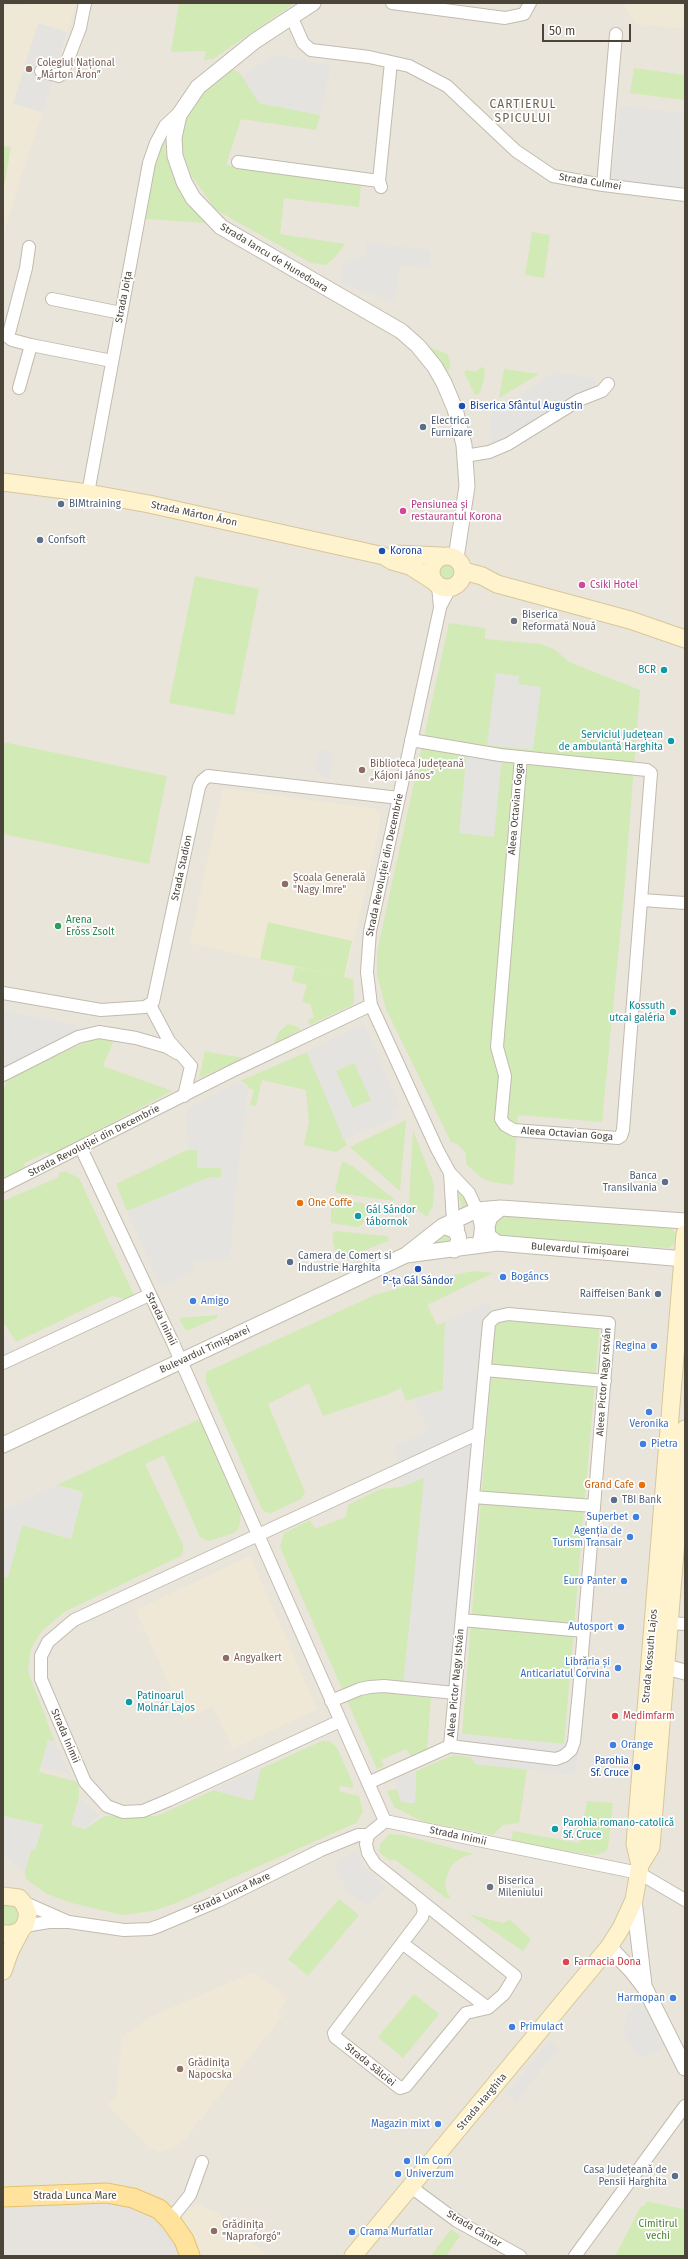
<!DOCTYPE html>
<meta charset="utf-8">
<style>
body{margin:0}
#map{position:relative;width:688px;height:2259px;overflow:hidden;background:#f6f3ec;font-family:"Fira Sans",sans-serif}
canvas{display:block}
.frame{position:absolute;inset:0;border:4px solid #4b4439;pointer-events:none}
.scale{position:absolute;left:542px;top:24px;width:89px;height:18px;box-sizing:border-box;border:2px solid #4b4439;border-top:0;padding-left:5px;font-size:12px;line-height:14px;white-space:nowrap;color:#4b4439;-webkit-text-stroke:3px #fff;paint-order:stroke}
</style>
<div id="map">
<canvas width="688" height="2259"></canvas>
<div class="frame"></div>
<div class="scale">50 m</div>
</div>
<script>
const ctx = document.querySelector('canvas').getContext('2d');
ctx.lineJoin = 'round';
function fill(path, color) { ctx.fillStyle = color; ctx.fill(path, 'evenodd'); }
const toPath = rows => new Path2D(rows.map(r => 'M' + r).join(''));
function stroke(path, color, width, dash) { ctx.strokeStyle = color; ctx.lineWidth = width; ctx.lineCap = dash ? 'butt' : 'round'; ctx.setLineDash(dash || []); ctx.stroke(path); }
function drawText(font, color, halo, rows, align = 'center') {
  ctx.font = font + ' "Fira Sans",sans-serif'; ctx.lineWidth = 3.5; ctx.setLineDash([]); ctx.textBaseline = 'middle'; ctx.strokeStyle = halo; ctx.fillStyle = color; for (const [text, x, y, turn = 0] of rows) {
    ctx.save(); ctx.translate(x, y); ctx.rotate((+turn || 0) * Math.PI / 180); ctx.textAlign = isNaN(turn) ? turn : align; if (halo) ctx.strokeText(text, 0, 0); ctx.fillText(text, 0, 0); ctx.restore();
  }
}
fill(toPath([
 [3,3,685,3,685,2209,647,2201,643,2208,641,2207,615,2256,180,2256,30,2204,3,2208]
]), '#eae5da');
fill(toPath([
 [112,2203,136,2208,155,2218,166,2230,180,2256,3,2256,3,2208,30,2204]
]), '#e6e2dd');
fill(toPath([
 [38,3,77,3,3,235,3,7],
 [625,3,685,3,685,29,635,24,625,8],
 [223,788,376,809,380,814,380,824,345,979,190,943],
 [250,1556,317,1709,233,1749,212,1706,184,1720,136,1610],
 [254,1972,288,1998,278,2011,283,2016,181,2144,160,2152,149,2148,106,2104,116,2100,122,2037,150,2017],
 [199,2205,217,2213,268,2256,199,2256,181,2216,191,2206]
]), '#efe8d6');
fill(toPath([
 [179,3,295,3,213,59,204,60,206,51,171,52],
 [634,68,685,75,685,100,630,93],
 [229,70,234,70,241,74,259,103,320,115,316,130,241,119,226,165,361,184,359,207,284,198,280,234,345,244,336,256,326,265,311,263,216,210,191,175,181,146,185,120,202,94,223,72],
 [165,139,166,157,177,183,206,223,146,219,154,165],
 [3,146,11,147,3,192],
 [532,232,550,235,544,278,525,275],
 [421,344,447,354,451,363,448,372],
 [481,367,485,369,484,378,480,393,475,395,464,372,466,370,476,372],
 [504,369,539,374,499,398],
 '437 571a10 10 0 1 1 20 0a10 10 0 1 1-20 0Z',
 [195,576,259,589,234,715,169,703],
 [449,623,485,628,485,639,540,644,554,649,569,662,640,690,624,893,602,1122,518,1115,513,1185,491,1182,482,1178,466,1164,466,1153,457,1144,451,1142,386,1009,377,975,377,952],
 [3,742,167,776,149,864,3,834],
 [268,922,352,941,344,977,260,959],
 [295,967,353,979,354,1002,352,1005,310,1025,308,1020,314,1017,310,1004,302,1002,307,985,292,981],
 [288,1024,298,1027,300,1030,276,1044,274,1042,279,1032],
 [100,1036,115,1037,103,1066,172,1091,50,1156,48,1152,24,1163,25,1168,3,1178,3,1092,8,1077],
 [205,1051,218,1054,245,1058,199,1078],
 [307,1052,347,1145,336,1152,304,1145,309,1122,306,1090,262,1080,256,1106,250,1105,254,1090,248,1088,248,1085,240,1081],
 [354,1062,371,1100,353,1109,336,1071],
 [406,1120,400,1191,350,1147],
 [413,1130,434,1184,433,1206,427,1217,409,1203],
 [187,1150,197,1150,222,1168,221,1177,210,1177,127,1211,116,1184],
 [342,1161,352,1166,393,1198,394,1201,337,1193,335,1190],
 [65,1171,79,1178,134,1295,125,1299,112,1296,16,1342,5,1324,3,1325,3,1201,59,1177,59,1173],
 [458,1191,471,1204,471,1206,462,1209],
 [335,1200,363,1203,368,1209,364,1223,358,1227,331,1223,331,1203],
 [376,1206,398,1208,401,1211,397,1214,379,1213,374,1210],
 [503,1216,670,1226,676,1234,674,1244,668,1248,507,1238,493,1232,496,1219],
 [377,1219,396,1221,400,1225,396,1227,375,1226,372,1224],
 [335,1231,387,1236,389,1238,388,1241,341,1260,336,1258,332,1234],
 [450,1234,453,1243,417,1250,447,1235],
 [473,1271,493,1273,427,1305,437,1325,445,1322,443,1390,406,1401,401,1388,386,1395,323,1416,309,1383,268,1404,305,1492,301,1499,271,1513,265,1512,261,1507,206,1382,206,1372,375,1295,414,1284],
 [217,1315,217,1318,186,1331,179,1318],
 [505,1318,600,1322,564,1744,462,1734,495,1329,498,1322],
 [200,1419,241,1512,239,1528,234,1533,209,1541,200,1537,164,1455,145,1464,183,1545,183,1551,181,1556,64,1612,41,1632,31,1648,28,1671,55,1742,48,1740,39,1772,78,1782,79,1798,71,1825,85,1829,105,1816,157,1816,322,1741,329,1741,336,1746,354,1786,352,1788,340,1786,339,1791,359,1796,363,1812,356,1823,176,1903,153,1911,122,1915,72,1903,47,1894,26,1879,25,1871,31,1850,35,1850,43,1825,3,1816,3,1576,8,1577,22,1525,71,1539,83,1492,57,1485],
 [425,1477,402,1695,431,1698,427,1750,411,1756,406,1749,381,1760,384,1766,377,1769,280,1547,284,1533,310,1520,315,1529,346,1517,348,1505,356,1501,381,1489,401,1487],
 [454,1755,471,1757,475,1764,527,1769,519,1823,503,1825,493,1835,421,1821,394,1807,387,1791,397,1789,401,1802,415,1803,416,1771],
 [587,1801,613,1803,608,1848,605,1852,596,1855,586,1854,511,1842,513,1831,579,1843],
 [389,1834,403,1835,473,1854,461,1858,451,1866,445,1882,447,1892,451,1899,446,1898,394,1859,390,1861,379,1852,380,1844],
 [339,1899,359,1915,308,1976,288,1959],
 [3,1903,15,1904,20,1915,15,1926,3,1927],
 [469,1914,502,1923,510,1920,531,1939,523,1951],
 [414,1994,439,2014,403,2058,378,2037],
 [647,2201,685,2209,685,2256,615,2256,641,2206,643,2207],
 [451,2229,460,2236,446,2256,431,2256]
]), '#d2eab5');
fill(toPath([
 [38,23,67,32,43,112,13,104],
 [275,55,331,66,320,115,259,103,242,76],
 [620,105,685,114,685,191,611,182],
 [365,242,430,250,430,268,400,265,395,303,341,283,343,262,363,257,367,250],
 [555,372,594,378,598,392,494,450,489,425,493,412],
 [496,673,519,676,518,684,541,687,533,750,487,745],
 [319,749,333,752,329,779,324,778,315,767],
 [467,750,502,755,494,837,459,833],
 [3,1010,78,1026,78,1037,7,1073,3,1043],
 [364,1024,400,1107,393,1110,396,1117,344,1140,307,1052],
 [354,1063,371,1100,353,1108,336,1071],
 [236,1083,248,1086,235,1196,230,1259,194,1261,194,1271,161,1287,127,1211,210,1177,221,1177,222,1168,197,1168,197,1150,188,1150,186,1110],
 [491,1301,455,1693,403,1688,424,1478,401,1487,396,1446,429,1430,413,1399,443,1390,445,1322],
 [3,1330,15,1354,3,1360],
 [57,1485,83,1493,71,1539,22,1525,8,1577,3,1576,3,1510],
 [455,1733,579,1746,575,1775,475,1764,471,1757,453,1755],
 [48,1740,55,1742,70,1774,41,1767],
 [261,1768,253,1801,212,1790],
 [416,1771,415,1803,401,1802,395,1780],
 [79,1798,99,1815,85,1829,71,1825],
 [3,1816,43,1825,35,1850,31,1850,25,1871,11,1862,3,1853],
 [354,1852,359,1854,367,1870,386,1887,368,1906,347,1891,333,1863],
 [641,2000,665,2047,639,2059,622,2031,628,2022,626,2017],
 [549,2041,559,2048,516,2101,507,2094]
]), '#e5e3e0');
const minor = toPath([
 [392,3,505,18,524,14,530,3],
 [291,16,303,43,311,50,369,57,409,66,447,86,516,151,553,176,603,185,685,195],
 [41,71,59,76,63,72,80,28,85,3],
 [238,162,379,181],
 [603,185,616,34],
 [381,187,379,181,391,62],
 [52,299,121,313],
 [31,345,112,361],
 [19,388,31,345,12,340,8,337,26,268,29,247],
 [465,456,489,452,508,444,579,400,602,391,608,384],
 [88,493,149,163,156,143,165,126,181,111],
 [438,585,440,608,370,931,367,972,371,1005,437,1149,450,1173,469,1193,477,1210,481,1226,480,1237,477,1246,470,1244],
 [440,607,450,588],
 [411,740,500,755,647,770,651,773,623,1130,621,1136,618,1138,514,1130,505,1125,501,1119,505,1076,497,1047,521,757],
 [642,900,685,903],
 [3,993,101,1010,145,1007,153,1002,199,787,202,781,208,776,399,798],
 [150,1005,169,1041,191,1066,184,1096],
 [3,1075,78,1037,99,1032,136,1038,167,1047,177,1053],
 [81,1148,173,1343,385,1821],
 [450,1173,453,1221,458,1228],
 [3,1186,232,1071,371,1005],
 [3,1363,149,1295],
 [485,1370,605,1381],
 [473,1497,594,1506],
 [462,1620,584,1631],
 [669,1623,685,1624],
 [331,1701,360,1689,370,1687,384,1686,455,1693],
 [340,1721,169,1800,143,1811,123,1812,107,1806,85,1782,41,1679,41,1656,48,1642,74,1620,479,1433],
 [368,1783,450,1746,556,1759,564,1756,571,1750,574,1742,579,1691,609,1323,508,1314,495,1317,489,1323,450,1746],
 [385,1821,639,1873,685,1900],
 [368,1835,366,1844,368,1853,375,1864,515,1976,504,1994,488,2008,466,2013,406,2086,400,2088,335,2037,334,2033,422,1917,424,1910,421,1901],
 [23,1902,66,1921],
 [24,1926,49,1922,69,1922,124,1930,150,1929,159,1926,218,1901,321,1850,358,1835,368,1835,385,1821],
 [402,1943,488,2008],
 [411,2187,457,2221,520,2256],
 [170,2220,190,2195,202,2162],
 [575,2256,685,2106]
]);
const tertiary = toPath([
 [313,3,255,41,198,87,179,115,174,138,175,156,184,182,193,198,221,227,401,331,418,346,435,367,444,383,455,409,464,445,467,486,456,558],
 [443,1226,454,1230,458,1235,459,1241,454,1250],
 [497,1243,488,1236,487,1226,490,1217,501,1208],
 [406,1255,497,1243,685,1259],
 [3,1445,406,1255,443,1226,477,1210,501,1208,685,1221],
 [666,1667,685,1672],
 [634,1900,644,1985],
 [609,1947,631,1970,645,1988,685,2068]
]);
const secondary = toPath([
 [3,482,88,493,149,504,384,556,392,561,410,566,435,582],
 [396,554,441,556],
 '431 572a16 16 0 1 1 32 0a16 16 0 1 1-32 0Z',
 [464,571,482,576,497,584,630,620,685,639],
 [640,1865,635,1844,685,1234],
 [3,1896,19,1898,24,1904,28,1914,25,1925,20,1931,12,1934,3,1934],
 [3,1971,10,1951,21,1930],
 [353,2256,609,1947,621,1928,634,1900,640,1865,651,1847,685,1429]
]);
const primary = toPath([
 [3,2197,107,2193,133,2198,159,2209,170,2220,184,2240,190,2256]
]);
stroke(minor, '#c2bbae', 14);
stroke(tertiary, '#c2bbae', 17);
stroke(secondary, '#d6c79b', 19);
stroke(primary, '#e6c16a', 21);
stroke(minor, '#fff', 12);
stroke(tertiary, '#fff', 15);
stroke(secondary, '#fff3cd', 17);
stroke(primary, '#ffe39c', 19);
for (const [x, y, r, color] of [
 [29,69,4,"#8d6e63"],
 [462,406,4,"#1a4fb4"],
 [423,427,4,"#5c6f8a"],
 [61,504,4,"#5c6f8a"],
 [403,511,4,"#d1479c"],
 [40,540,4,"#5c6f8a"],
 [382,551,4,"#1a4fb4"],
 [582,585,4,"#d1479c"],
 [514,621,4,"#6b7280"],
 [664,670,4,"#0f9aa8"],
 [671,741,4,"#0f9aa8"],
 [362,770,4,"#8d6e63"],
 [285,884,4,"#8d6e63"],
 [58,926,4,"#2e9e5b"],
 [673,1012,4,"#0f9aa8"],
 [665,1182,4,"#5c6f8a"],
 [300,1203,4,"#e8710a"],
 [358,1216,4,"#0f9aa8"],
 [290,1262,4,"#5c6f8a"],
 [418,1269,4,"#1a4fb4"],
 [503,1277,4,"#3f7fe0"],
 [658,1294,4,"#5c6f8a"],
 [193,1301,4,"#3f7fe0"],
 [654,1346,4,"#3f7fe0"],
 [649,1412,4,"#3f7fe0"],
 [643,1444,4,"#3f7fe0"],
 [642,1485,4,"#e8710a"],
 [614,1500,4,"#5c6f8a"],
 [636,1517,4,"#3f7fe0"],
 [630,1537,4,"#3f7fe0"],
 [624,1581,4,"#3f7fe0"],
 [621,1627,4,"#3f7fe0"],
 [226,1658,4,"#8d6e63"],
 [618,1668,4,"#3f7fe0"],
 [129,1702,4,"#0f9aa8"],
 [615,1716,4,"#e0444e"],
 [613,1745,4,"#3f7fe0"],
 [637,1767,4,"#1a4fb4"],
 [555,1829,4,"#0f9aa8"],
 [490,1887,4,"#6b7280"],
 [566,1962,4,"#e0444e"],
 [673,1998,4,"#3f7fe0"],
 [512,2027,4,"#3f7fe0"],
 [180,2069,4,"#8d6e63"],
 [438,2124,4,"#3f7fe0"],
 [407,2161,4,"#3f7fe0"],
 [398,2174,4,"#3f7fe0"],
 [675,2176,4,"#5c6f8a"],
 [214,2231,4,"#8d6e63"],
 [352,2232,4,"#3f7fe0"]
]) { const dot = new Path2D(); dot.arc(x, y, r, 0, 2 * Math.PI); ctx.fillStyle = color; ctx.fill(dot); stroke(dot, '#fff', 1.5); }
drawText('10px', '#785e54', '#fff', [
 ["Colegiul Național",37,63],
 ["„Márton Áron”",37,75],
 ["Biblioteca Județeană",370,764],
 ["„Kájoni János”",370,776],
 ["Școala Generală",293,878],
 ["\"Nagy Imre\"",293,890],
 ["Angyalkert",234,1658],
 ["Grădiniţa",188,2063],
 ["Napocska",188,2075],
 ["Grădinița",222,2225],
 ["\"Napraforgó\"",222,2237]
], 'left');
drawText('10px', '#4b4439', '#fff', [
 ["Strada Culmei",590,182,9],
 ["Strada Iancu de Hunedoara",274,258,31],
 ["Strada Joița",124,297,-79],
 ["Strada Márton Áron",194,514,12],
 ["Aleea Octavian Goga",516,809,-85],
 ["Strada Revoluției din Decembrie",385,865,-78],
 ["Strada Stadion",182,868,-78],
 ["Aleea Octavian Goga",567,1134,4],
 ["Strada Revoluției din Decembrie",94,1141,-27],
 ["Bulevardul Timișoarei",580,1250,4],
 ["Strada Inimii",161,1319,64],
 ["Bulevardul Timișoarei",205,1350,-25],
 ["Aleea Pictor Nagy István",604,1382,-86],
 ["Strada Kossuth Lajos",650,1656,-85],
 ["Aleea Pictor Nagy István",456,1683,-85],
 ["Strada Inimii",65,1736,67],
 ["Strada Inimii",458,1836,12],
 ["Strada Lunca Mare",232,1893,-25],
 ["Strada Sălciei",370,2065,39],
 ["Strada Harghita",482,2102,-50],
 ["Strada Lunca Mare",75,2196],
 ["Strada Cântar",474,2229,31]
]);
drawText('10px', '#164399', '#fff', [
 ["Biserica Sfântul Augustin",470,406],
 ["Korona",390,551],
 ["P-ța Gál Sándor",418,1281,"center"],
 ["Parohia",629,1761,"right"],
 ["Sf. Cruce",629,1773,"right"]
], 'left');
drawText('10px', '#4e5e75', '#fff', [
 ["Electrica",431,421],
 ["Furnizare",431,433],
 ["BIMtraining",69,504],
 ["Confsoft",48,540],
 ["Banca",657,1176,"right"],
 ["Transilvania",657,1188,"right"],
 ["Camera de Comert si",298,1256],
 ["Industrie Harghita",298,1268],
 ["Raiffeisen Bank",650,1294,"right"],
 ["TBI Bank",622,1500],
 ["Casa Județeană de",667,2170,"right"],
 ["Pensii Harghita",667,2182,"right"]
], 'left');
drawText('10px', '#b23c85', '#fff', [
 ["Pensiunea și",411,505],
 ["restaurantul Korona",411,517],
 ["Csiki Hotel",590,585]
], 'left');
drawText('10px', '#5b616d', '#fff', [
 ["Biserica",522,615],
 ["Reformată Nouă",522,627],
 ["Biserica",498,1881],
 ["Mileniului",498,1893]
], 'left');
drawText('10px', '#0d838f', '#fff', [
 ["BCR",656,670],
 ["Serviciul județean",663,735],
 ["de ambulantă Harghita",663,747],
 ["Kossuth",665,1006],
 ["utcai galéria",665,1018],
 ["Gál Sándor",366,1210,"left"],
 ["tábornok",366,1222,"left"],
 ["Patinoarul",137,1696,"left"],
 ["Molnár Lajos",137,1708,"left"],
 ["Parohia romano-catolică",563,1823,"left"],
 ["Sf. Cruce",563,1835,"left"]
], 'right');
drawText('10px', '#27864d', '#fff', [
 ["Arena",66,920],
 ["Erőss Zsolt",66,932]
], 'left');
drawText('10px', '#c56008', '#fff', [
 ["One Coffe",308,1203],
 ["Grand Cafe",634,1485,"right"]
], 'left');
drawText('10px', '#366cbe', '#fff', [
 ["Bogáncs",511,1277],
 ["Amigo",201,1301],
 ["Regina",646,1346,"right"],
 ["Veronika",649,1424,"center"],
 ["Pietra",651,1444],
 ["Superbet",628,1517,"right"],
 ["Agenția de",622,1531,"right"],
 ["Turism Transair",622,1543,"right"],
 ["Euro Panter",616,1581,"right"],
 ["Autosport",613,1627,"right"],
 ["Librăria și",610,1662,"right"],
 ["Anticariatul Corvina",610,1674,"right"],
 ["Orange",621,1745],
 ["Harmopan",665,1998,"right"],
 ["Primulact",520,2027],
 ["Magazin mixt",430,2124,"right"],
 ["Ilm Com",415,2161],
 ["Univerzum",406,2174],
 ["Crama Murfatlar",360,2232]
], 'left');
drawText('10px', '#be3a42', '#fff', [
 ["Medimfarm",623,1716],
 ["Farmacia Dona",574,1962]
], 'left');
drawText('10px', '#4a7f2a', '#fff', [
 ["Cimitirul",658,2224],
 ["vechi",658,2236]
]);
ctx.letterSpacing = '1px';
drawText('12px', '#6e6250', '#fff', [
 ["CARTIERUL",523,105],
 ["SPICULUI",523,119]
]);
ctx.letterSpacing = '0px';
</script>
